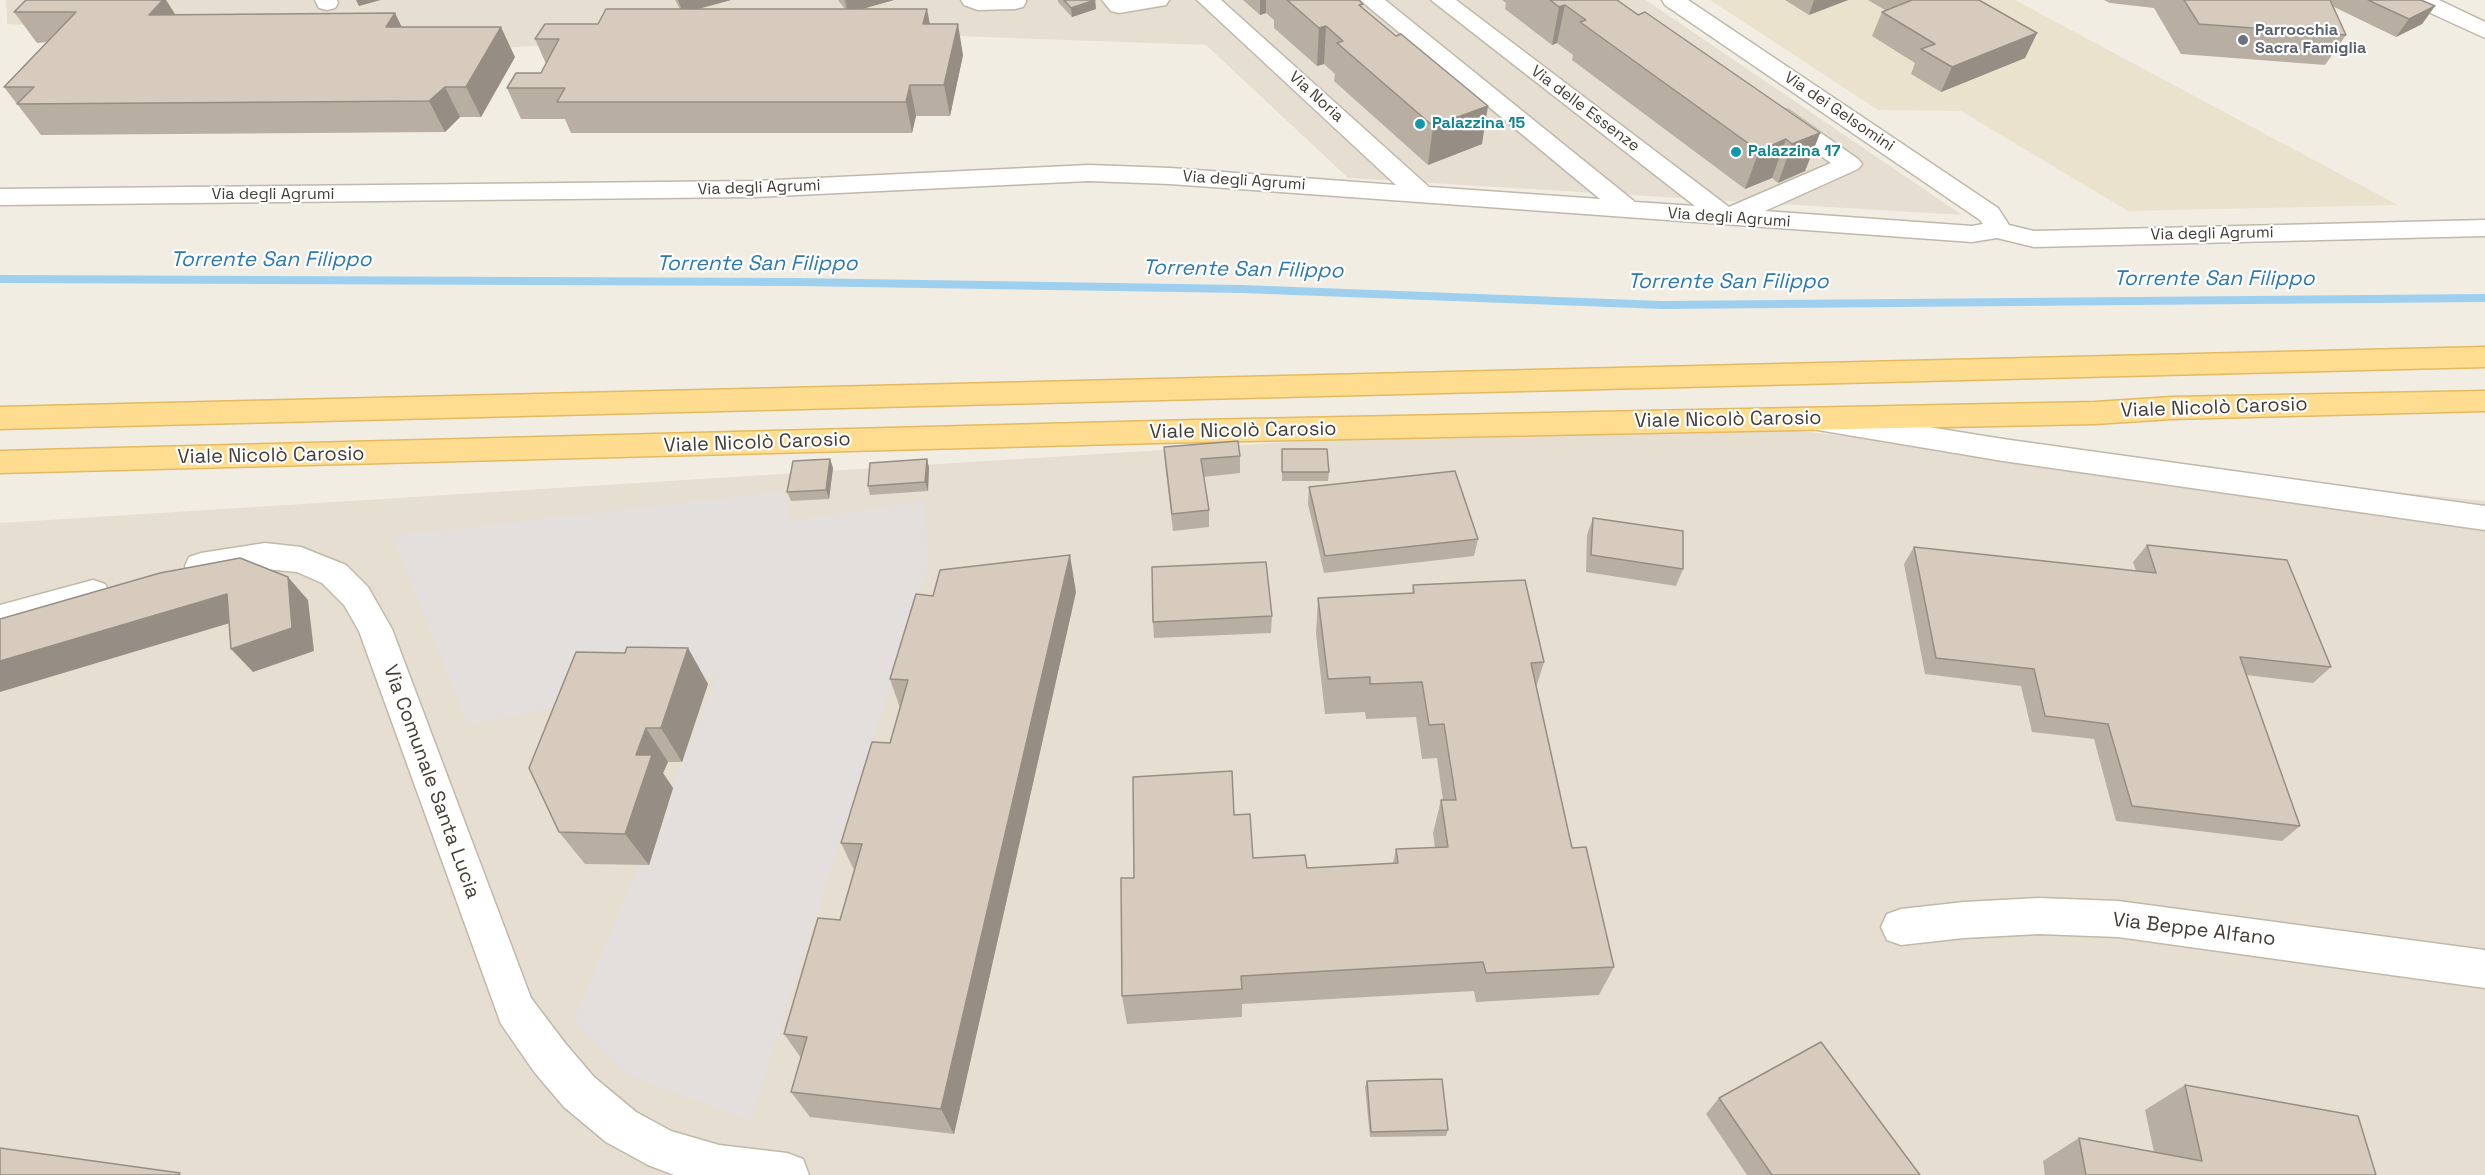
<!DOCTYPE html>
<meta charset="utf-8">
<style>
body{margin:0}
canvas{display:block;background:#f2ede3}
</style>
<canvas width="2485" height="1175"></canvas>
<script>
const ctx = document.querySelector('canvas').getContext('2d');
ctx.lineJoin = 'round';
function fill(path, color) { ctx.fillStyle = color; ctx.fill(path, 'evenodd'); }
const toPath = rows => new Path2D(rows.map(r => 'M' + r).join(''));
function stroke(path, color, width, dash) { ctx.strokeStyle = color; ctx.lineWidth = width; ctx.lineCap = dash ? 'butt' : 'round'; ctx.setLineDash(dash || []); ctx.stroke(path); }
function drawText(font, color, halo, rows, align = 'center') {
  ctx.font = font + ' "Space Grotesk",sans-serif'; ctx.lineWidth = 4.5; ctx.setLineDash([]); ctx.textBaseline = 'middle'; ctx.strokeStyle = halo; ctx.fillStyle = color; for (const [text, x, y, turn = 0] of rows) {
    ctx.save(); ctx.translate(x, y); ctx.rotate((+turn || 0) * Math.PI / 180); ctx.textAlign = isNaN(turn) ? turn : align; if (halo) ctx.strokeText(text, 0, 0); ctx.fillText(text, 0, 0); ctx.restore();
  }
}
fill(toPath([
 [6,0,1646,0,1962,215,1348,178,1206,45,955,36,634,41,455,50,7,24],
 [1671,418,2485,501,2485,1175,0,1175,0,523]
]), '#e6dfd1');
fill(toPath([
 [1710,0,2015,0,2398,205,2128,211,1961,111,1878,110]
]), '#ebe2cd');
fill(toPath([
 [783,491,789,521,925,501,928,566,750,1121,629,1075,573,1022,718,675,468,725,392,536]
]), '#e2dfdc');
fill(toPath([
 [0,275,796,278,1242,285,1662,301,2485,294,2485,302,1662,309,1242,293,796,286,0,283,0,275]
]), '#9fcfef');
const minor = toPath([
 [315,0,337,0,338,3,335,8,327,10,319,8,315,0],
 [961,0,1026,0,1026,2,1023,7,1015,9,978,10,964,5,961,0],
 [1102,0,1169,0,1166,5,1119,13,1111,11,1102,0],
 [1197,0,1221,0,1429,187,1600,199,1360,0,1385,0,1635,202,1695,206,1431,0,1456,0,1729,207,1831,163,1770,120,1767,115,1770,110,1779,108,1788,110,1858,159,1862,164,1858,169,1765,211,1972,226,1983,224,1980,220,1665,5,1662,0,1688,0,1998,208,2009,225,2034,231,2485,220,2485,236,2034,247,1997,238,1972,242,1170,184,1089,181,755,197,0,205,0,189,755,181,1089,165,1170,168,1396,185,1197,0],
 [2410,0,2439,0,2485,22,2485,38,2413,5,2410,0],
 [1823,410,2003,439,2485,506,2485,530,2003,461,1812,429,1808,421,1812,413,1823,410],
 [265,543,301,547,346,565,368,587,392,629,531,998,565,1043,594,1077,636,1112,671,1131,719,1145,787,1153,803,1159,809,1175,674,1175,648,1165,606,1142,564,1107,535,1073,501,1024,359,631,344,605,322,583,297,572,265,569,201,579,189,575,185,566,189,557,201,553,265,543],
 [93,580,105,584,110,593,105,602,0,631,0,605,93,580],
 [2039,898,2118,901,2485,950,2485,988,2118,937,2039,934,1964,938,1901,945,1887,940,1881,927,1887,914,1901,909,1964,902,2039,898]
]);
const major = toPath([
 [2485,347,2485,367,0,429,0,407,2485,347],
 [2485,391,2485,411,2172,419,2095,424,1197,442,0,473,0,451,1197,420,2095,402,2172,397,2485,391]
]);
stroke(minor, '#c0b8a9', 3);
stroke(major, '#e3ba60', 3);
fill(minor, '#fff');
fill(major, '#fedd90');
fill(toPath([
 [26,0,176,15,402,27,515,57,481,117,460,117,445,132,41,135,4,87,47,42,37,43,14,12],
 [675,0,731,0,698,9,845,9,838,0,894,0,862,9,930,24,963,55,950,116,916,116,912,133,571,133,565,119,521,119,507,88,541,73,546,64,535,39,598,24,680,9],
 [1058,0,1095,0,1096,9,1072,17,1058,2],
 [1243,0,1359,0,1363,9,1482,144,1428,165,1334,81,1335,74,1324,64,1317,66,1274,28,1274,20,1266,13,1260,15],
 [1502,0,1617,0,1820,133,1805,171,1778,183,1772,178,1745,189,1572,60,1573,55,1557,43,1552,45,1505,9,1506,3],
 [1785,0,1848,0,1809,15],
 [1868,0,1979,0,2037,33,2025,58,1941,92,1911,74,1915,63,1872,36,1882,12,1885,10],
 [2104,0,2421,0,2435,6,2422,24,2396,37,2332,6,2346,35,2325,65,2181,54,2154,8,2110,3],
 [1164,447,1240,456,1240,473,1203,477,1209,510,1209,527,1173,531,1165,464],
 [1282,449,1329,472,1328,481,1282,481],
 [830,459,833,468,829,499,791,501,787,492],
 [927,459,929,468,928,491,870,495,868,486],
 [1309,487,1478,539,1474,556,1324,573,1308,504],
 [1593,518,1683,569,1676,586,1586,572,1587,535],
 [2147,545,2331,667,2313,683,2246,675,2300,826,2282,841,2116,821,2094,739,2032,732,2021,686,1925,674,1904,564,1914,547,2136,571,2133,562],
 [1413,585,1544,662,1536,688,1572,848,1614,967,1599,995,1476,1002,1474,991,1242,1004,1242,1017,1127,1024,1122,996,1134,878,1234,815,1253,858,1307,868,1393,863,1396,849,1435,848,1433,833,1441,800,1443,800,1437,758,1422,759,1416,717,1366,719,1365,712,1325,714,1316,634,1318,598,1412,593],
 [1076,592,954,1134,810,1117,791,1092,801,1058,784,1034,840,920,854,870,841,843,890,743,900,708,890,679,933,596],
 [1272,616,1271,633,1154,638,1153,622],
 [688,648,708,684,682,762,668,762,663,773,673,788,649,865,585,864,559,832,625,653],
 [1367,1081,1448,1130,1446,1136,1370,1137,1365,1087],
 [2185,1085,2376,1175,2045,1175,2043,1161,2079,1138,2154,1152,2145,1110],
 [1719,1098,1920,1175,1747,1175,1706,1114]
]), '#b8afa2');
fill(toPath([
 [163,0,166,0,184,28,149,15],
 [356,0,381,0,359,6],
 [678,0,731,0,683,13],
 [845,0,894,0,848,13],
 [1095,0,1096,9,1072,17,1071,8],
 [1260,0,1266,0,1266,13,1260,15],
 [1814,0,1848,0,1809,15],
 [1565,5,1557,43,1552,45,1559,7],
 [2435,6,2422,24,2396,37,2409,19],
 [927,9,933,40,923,24],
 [395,13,410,44,386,27],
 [958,24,963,55,950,116,944,85],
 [1326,26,1324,64,1317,66,1319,28],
 [501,27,515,57,481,117,466,87],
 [2037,33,2025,58,1941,92,1952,67],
 [910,85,916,116,912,133,906,102],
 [445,87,460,117,445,132,429,101],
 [1488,106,1482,144,1428,165,1433,126],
 [1820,133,1805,171,1778,183,1792,144],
 [1786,139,1772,178,1745,189,1759,151],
 [830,459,833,468,829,499,826,490],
 [927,459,929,468,928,491,925,482],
 [1070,555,1076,592,954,1134,941,1109],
 [288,577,308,600,314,651,253,672,231,649],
 [227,594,250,617,0,692,0,661],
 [688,648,708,684,682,762,661,728],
 [646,728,668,762,663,773,673,788,649,865,625,834,636,755]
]), '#968e84');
const building = toPath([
 [26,0,163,0,149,15,395,13,386,27,501,27,466,87,445,87,429,101,17,104,34,87,4,87,76,12,14,12,26,0],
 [1064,0,1095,0,1071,8,1064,0],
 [1287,0,1359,0,1363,4,1359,5,1396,36,1401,34,1488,106,1433,126,1337,43,1343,41,1326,26,1319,28,1287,0],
 [1550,0,1617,0,1638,15,1645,12,1820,133,1792,144,1786,139,1759,151,1580,22,1586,20,1565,5,1559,7,1550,0],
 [1912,0,1979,0,2037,33,1952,67,1921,49,1935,44,1882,12,1912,0],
 [2184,0,2330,0,2346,35,2199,24,2184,0],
 [2368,0,2421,0,2435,6,2409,19,2368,0],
 [606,9,927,9,923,24,958,24,944,85,910,85,906,102,557,102,565,88,507,88,516,73,541,73,559,39,535,39,545,24,598,24,606,9],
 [1238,441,1240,456,1201,459,1209,510,1172,514,1164,447,1238,441],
 [1282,449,1327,449,1329,472,1282,472,1282,449],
 [830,459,826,490,787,492,793,461,830,459],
 [927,459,925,482,868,486,870,463,927,459],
 [1455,471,1478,539,1325,556,1309,487,1455,471],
 [1593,518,1683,531,1683,569,1591,555,1593,518],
 [2147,545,2287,560,2331,667,2240,657,2300,826,2132,806,2108,724,2045,716,2034,669,1936,658,1914,547,2156,573,2147,545],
 [1070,555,941,1109,791,1092,807,1037,784,1034,818,918,840,920,862,844,841,843,872,742,890,743,908,680,890,679,916,594,933,596,940,570,1070,555],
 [240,558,288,577,292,628,231,649,227,594,0,661,0,619,160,573,240,558],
 [1266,562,1272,616,1153,622,1152,567,1266,562],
 [1525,580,1544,662,1531,663,1572,848,1586,847,1614,967,1486,973,1483,962,1241,976,1242,989,1122,996,1121,878,1134,878,1133,777,1232,771,1234,815,1250,814,1253,858,1305,855,1307,868,1398,863,1396,849,1448,847,1441,800,1456,800,1444,724,1429,725,1422,682,1370,684,1370,677,1328,679,1318,598,1414,593,1413,585,1525,580],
 [627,647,688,648,661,728,646,728,636,755,652,755,625,834,559,832,529,768,576,652,625,653,627,647],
 [1821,1042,1920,1175,1772,1175,1719,1098,1821,1042],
 [1442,1079,1448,1130,1371,1132,1367,1081,1442,1079],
 [2185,1085,2358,1116,2376,1175,2086,1175,2079,1138,2202,1161,2185,1085],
 [0,1148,180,1173,179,1175,0,1175,0,1148]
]);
fill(building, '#d6cbbc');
stroke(building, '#968e84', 1.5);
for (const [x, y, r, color] of [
 [2243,40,6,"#6b7280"],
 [1420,124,6,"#0f9aa8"],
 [1736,152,6,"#0f9aa8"]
]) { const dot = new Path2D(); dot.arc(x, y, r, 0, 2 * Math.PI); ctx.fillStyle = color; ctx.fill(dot); stroke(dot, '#fff', 2); }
drawText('bold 16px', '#5b616d', '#fff', [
 ["Parrocchia",2255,31],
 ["Sacra Famiglia",2255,49]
], 'left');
drawText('16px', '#433d34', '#fff', [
 ["Via Noria",1316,97,42],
 ["Via delle Essenze",1585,109,37],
 ["Via dei Gelsomini",1839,112,34],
 ["Via degli Agrumi",1244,181,4],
 ["Via degli Agrumi",759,188,-2],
 ["Via degli Agrumi",273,195],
 ["Via degli Agrumi",1729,218,4],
 ["Via degli Agrumi",2212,234,-1]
]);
drawText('bold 16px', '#0d838f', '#fff', [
 ["Palazzina 15",1432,124],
 ["Palazzina 17",1748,152]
], 'left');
drawText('20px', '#433d34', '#fff', [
 ["Viale Nicolò Carosio",2214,408,-2],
 ["Viale Nicolò Carosio",1728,420,-1],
 ["Viale Nicolò Carosio",1243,431,-1],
 ["Viale Nicolò Carosio",757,443,-2],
 ["Viale Nicolò Carosio",271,456,-1],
 ["Via Comunale Santa Lucia",431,782,70],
 ["Via Beppe Alfano",2194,930,7]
]);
drawText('italic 21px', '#2e7aae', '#fff', [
 ["Torrente San Filippo",271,260],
 ["Torrente San Filippo",757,264],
 ["Torrente San Filippo",1243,270,1],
 ["Torrente San Filippo",2214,279],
 ["Torrente San Filippo",1728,282]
]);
</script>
